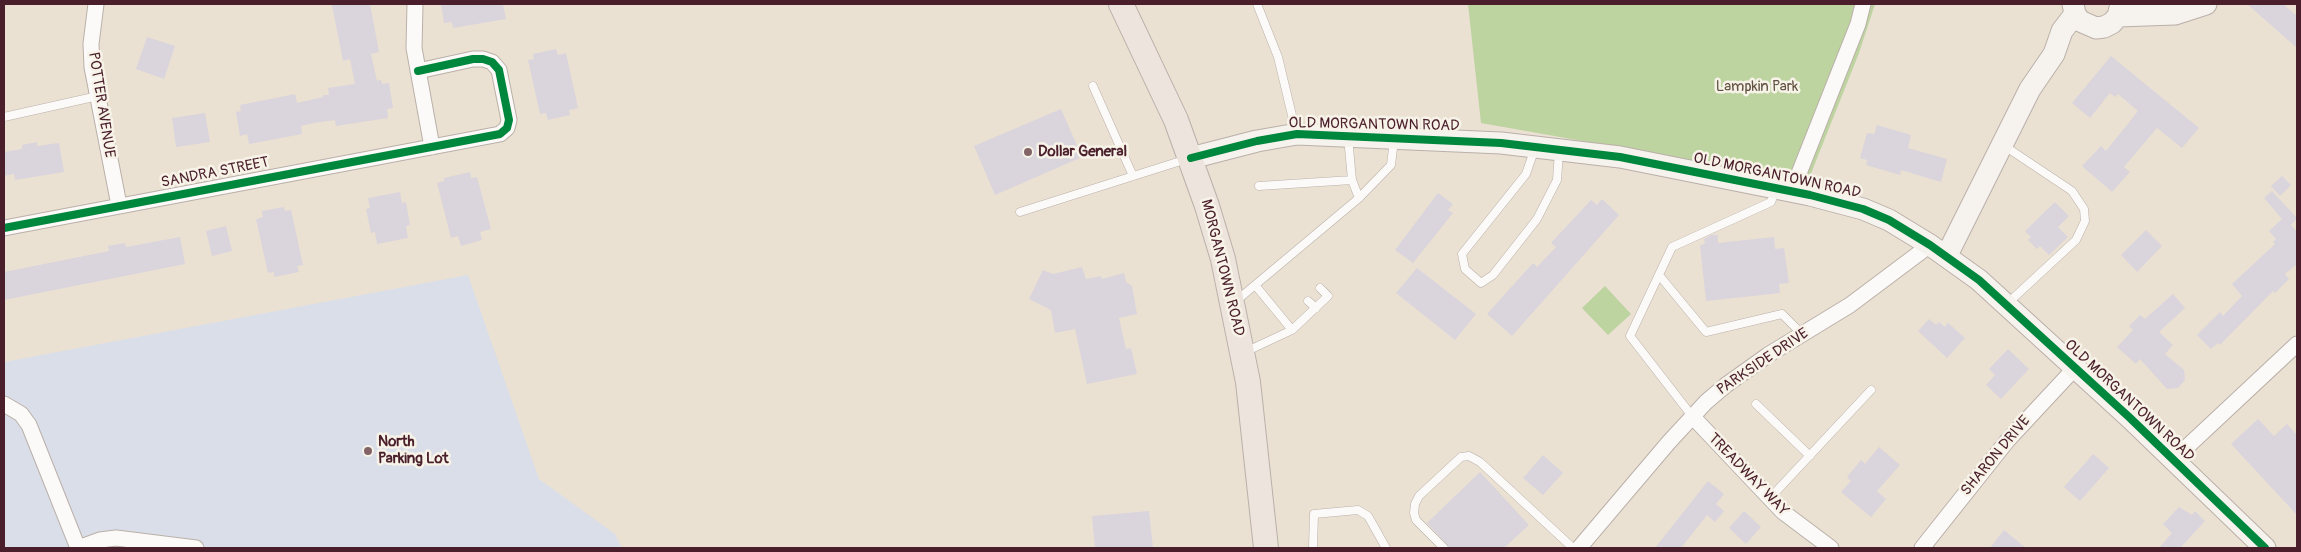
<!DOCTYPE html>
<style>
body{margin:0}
#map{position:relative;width:2301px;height:552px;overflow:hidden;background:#eae1d3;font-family:Pangolin,sans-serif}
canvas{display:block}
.frame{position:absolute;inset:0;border:5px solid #4a1f2b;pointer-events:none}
</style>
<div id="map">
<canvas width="2301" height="552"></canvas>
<div class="frame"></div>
</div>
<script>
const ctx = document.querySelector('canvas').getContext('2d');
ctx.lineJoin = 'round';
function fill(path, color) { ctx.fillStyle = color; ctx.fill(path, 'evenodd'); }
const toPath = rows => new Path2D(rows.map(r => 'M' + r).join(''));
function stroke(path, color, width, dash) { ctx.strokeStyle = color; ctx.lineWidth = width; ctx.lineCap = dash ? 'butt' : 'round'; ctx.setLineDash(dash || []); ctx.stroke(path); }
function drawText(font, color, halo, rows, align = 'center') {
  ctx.font = font + ' Pangolin,sans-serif'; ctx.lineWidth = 5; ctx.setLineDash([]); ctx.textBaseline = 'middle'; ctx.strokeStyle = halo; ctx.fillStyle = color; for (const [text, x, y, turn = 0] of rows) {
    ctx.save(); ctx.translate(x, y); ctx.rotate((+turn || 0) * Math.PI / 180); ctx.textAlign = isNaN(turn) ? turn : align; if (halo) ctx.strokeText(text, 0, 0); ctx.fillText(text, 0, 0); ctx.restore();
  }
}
fill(toPath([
 [468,275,539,479,615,534,622,548,4,548,4,362]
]), '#dadee8');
fill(toPath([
 [1468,4,1875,4,1859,53,1808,181,1481,123],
 [1605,286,1631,314,1608,335,1582,308]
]), '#bdd3a0');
fill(toPath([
 [341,4,370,4,379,52,371,54,377,81,381,80,382,84,389,83,393,108,387,109,388,118,336,126,335,120,314,123,301,126,302,134,249,144,247,134,240,136,236,112,241,111,240,105,295,94,297,103,323,97,323,95,329,95,328,88,355,84,350,59,343,61,332,5],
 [441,4,503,4,506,19,453,28,452,22,444,23],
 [2247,4,2283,4,2297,16,2297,48],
 [147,37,175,46,164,79,136,69],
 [556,49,558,55,566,53,578,108,569,110,570,115,548,120,546,113,540,114,528,60,534,59,533,54],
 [2111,56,2199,128,2182,148,2157,128,2124,167,2130,172,2112,192,2082,166,2101,146,2106,151,2138,111,2118,94,2115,97,2110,93,2090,118,2072,103],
 [1061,109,1082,157,995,195,974,146],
 [205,113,210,142,176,147,172,118],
 [1877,125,1911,135,1908,148,1947,159,1941,182,1901,170,1900,175,1866,165,1867,160,1860,158,1867,133,1874,134],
 [37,142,37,146,59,143,64,172,15,180,14,174,4,176,4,152,22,149,22,145],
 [470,172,471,178,477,177,491,229,480,232,482,240,461,246,458,236,451,238,437,183,444,181,444,178],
 [2282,176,2291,185,2280,196,2271,186],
 [2272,191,2297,218,2291,225,2297,232,2297,264,2285,274,2289,279,2275,293,2273,291,2220,345,2218,343,2211,349,2197,335,2220,312,2223,316,2242,296,2232,284,2275,244,2273,242,2276,239,2269,231,2282,219,2264,198],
 [400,192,402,203,406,202,410,225,406,226,408,238,377,244,375,232,371,233,366,209,370,208,368,198],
 [1438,193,1453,204,1448,210,1453,213,1413,263,1395,250],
 [1602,199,1619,215,1512,336,1487,314,1533,263,1537,267,1556,247,1551,243,1591,200,1597,205],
 [2055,202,2069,216,2058,227,2068,237,2049,255,2040,246,2037,249,2028,240,2031,237,2025,231],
 [284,207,285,211,291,210,303,265,297,266,299,272,274,277,274,272,268,273,256,219,263,217,262,211],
 [226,226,232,251,212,256,206,231],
 [2146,230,2162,246,2137,272,2121,255],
 [1711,235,1718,235,1718,243,1774,237,1775,249,1784,248,1789,283,1779,284,1780,293,1706,301,1700,245,1705,244,1704,239],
 [180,237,185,264,4,300,4,272,109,251,108,246,125,243,126,247],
 [1082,267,1086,279,1101,276,1102,279,1124,273,1126,282,1132,286,1137,314,1119,318,1126,349,1131,348,1137,374,1087,384,1075,329,1055,333,1051,310,1029,299,1043,270,1053,274],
 [1417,268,1476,314,1455,340,1396,293],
 [2173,294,2185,308,2159,332,2173,345,2165,354,2184,370,2185,380,2178,388,2167,389,2140,359,2136,364,2117,347,2133,330,2129,326,2140,315,2145,319],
 [1929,319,1936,325,1939,322,1945,327,1948,323,1965,338,1947,358,1918,331],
 [2008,349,2029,369,2001,399,1986,385,1995,375,1989,369],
 [2258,419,2274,436,2287,424,2297,435,2297,515,2231,444],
 [1879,447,1900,465,1877,491,1886,499,1871,517,1841,492,1851,481,1847,477,1861,460,1865,464],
 [2093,454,2109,468,2080,501,2064,487],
 [1543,455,1563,473,1543,495,1523,478],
 [1480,472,1529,525,1504,548,1450,548,1427,523],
 [1708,481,1724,494,1716,504,1724,511,1715,522,1707,515,1681,548,1655,548],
 [2179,507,2192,515,2195,511,2205,521,2180,548,2159,548,2172,533,2163,524],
 [1149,511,1153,548,1095,548,1092,516],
 [1744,511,1761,527,1746,544,1729,528],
 [2004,530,2026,548,1990,548]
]), '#dad4dc');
const lane = toPath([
 [1257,4,1278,57,1296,132],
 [1093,86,1133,176],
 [4,117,98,96],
 [1348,137,1352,180],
 [2003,145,2072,191,2084,209,2085,221,2076,240,2008,303],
 [1535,148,1526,174,1462,254,1465,269,1481,283,1493,275,1537,219,1557,180,1559,152],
 [1259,186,1352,180,1359,198],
 [1020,212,1187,159],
 [1659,275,1706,332,1782,314,1802,334],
 [1255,285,1292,330],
 [1236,301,1359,198,1391,165,1394,140],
 [1308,301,1316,308],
 [1245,352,1292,330,1328,296,1320,288],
 [1756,404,1810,456],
 [1692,416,1630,336,1672,247,1771,202,1776,189],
 [1770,498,1871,390],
 [1313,548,1314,514,1358,510,1368,516,1386,548],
 [1444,548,1416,520,1414,513,1415,504,1419,496,1461,457,1469,456,1480,462,1573,548]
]);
const street = toPath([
 [96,4,91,44,92,67,119,205],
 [415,4,414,48,432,147],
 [1792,191,1858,24,1863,4],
 [4,228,500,134,507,128,509,120,499,70,492,62,483,59,473,59,418,71],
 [4,404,21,414,29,425,78,548],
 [1692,416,1783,512,1831,548],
 [2173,460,2297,344],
 [78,548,100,540,116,538,196,548],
 [1579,548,1669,442,1706,402,1726,385,1768,355,1850,305,1930,245],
 [1922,548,2007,441,2075,368]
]);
const secondary = toPath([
 [2073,4,2075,14,2080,21,2096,28,2104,27,2112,23,2118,16,2121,4],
 [2118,16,2175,14,2206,4],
 [1191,158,1257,141,1297,134,1501,143,1620,157,1810,195,1863,209,1889,220,1930,245,1979,280,2129,417,2265,548],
 [1947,255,2030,89,2054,54,2062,31,2075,14]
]);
const primary = toPath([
 [1121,4,1176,120,1207,206,1223,259,1248,382,1266,548]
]);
stroke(lane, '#bab0a9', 9);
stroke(street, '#bab0a9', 17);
stroke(secondary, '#bab0a9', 23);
stroke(primary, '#bab0a9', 26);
stroke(lane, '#fcfaf8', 8);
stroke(street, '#fcfaf8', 15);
stroke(secondary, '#f6f2ed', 21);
stroke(primary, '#ede5dd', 24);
stroke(toPath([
 [1191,158,1257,141,1297,134,1501,143,1620,157,1810,195,1863,209,1889,220,1930,245,1979,280,2129,417,2265,548],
 [4,228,500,134,507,128,509,120,499,70,492,62,483,59,473,59,418,71]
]), '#00873e', 8);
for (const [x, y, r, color] of [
 [1028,152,5,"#826366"],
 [368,451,5,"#826366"]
]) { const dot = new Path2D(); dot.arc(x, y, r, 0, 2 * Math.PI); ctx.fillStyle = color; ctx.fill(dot); stroke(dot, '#f7f3e8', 2); }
drawText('15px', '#625242', '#f7f3e8', [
 ["Lampkin Park",1757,87]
]);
drawText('15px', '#4a1f2b', '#f7f3e8', [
 ["POTTER AVENUE",101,105,81],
 ["OLD MORGANTOWN ROAD",1374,125,1],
 ["SANDRA STREET",215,173,-11],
 ["OLD MORGANTOWN ROAD",1777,176,12],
 ["MORGANTOWN ROAD",1222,268,76],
 ["PARKSIDE DRIVE",1763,362,-34],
 ["OLD MORGANTOWN ROAD",2129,401,43],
 ["SHARON DRIVE",1996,456,-50],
 ["TREADWAY WAY",1748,475,46]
]);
drawText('bold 15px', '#4a1f2b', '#f7f3e8', [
 ["Dollar General",1038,152],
 ["North",378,442],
 ["Parking Lot",378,459]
], 'left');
</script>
